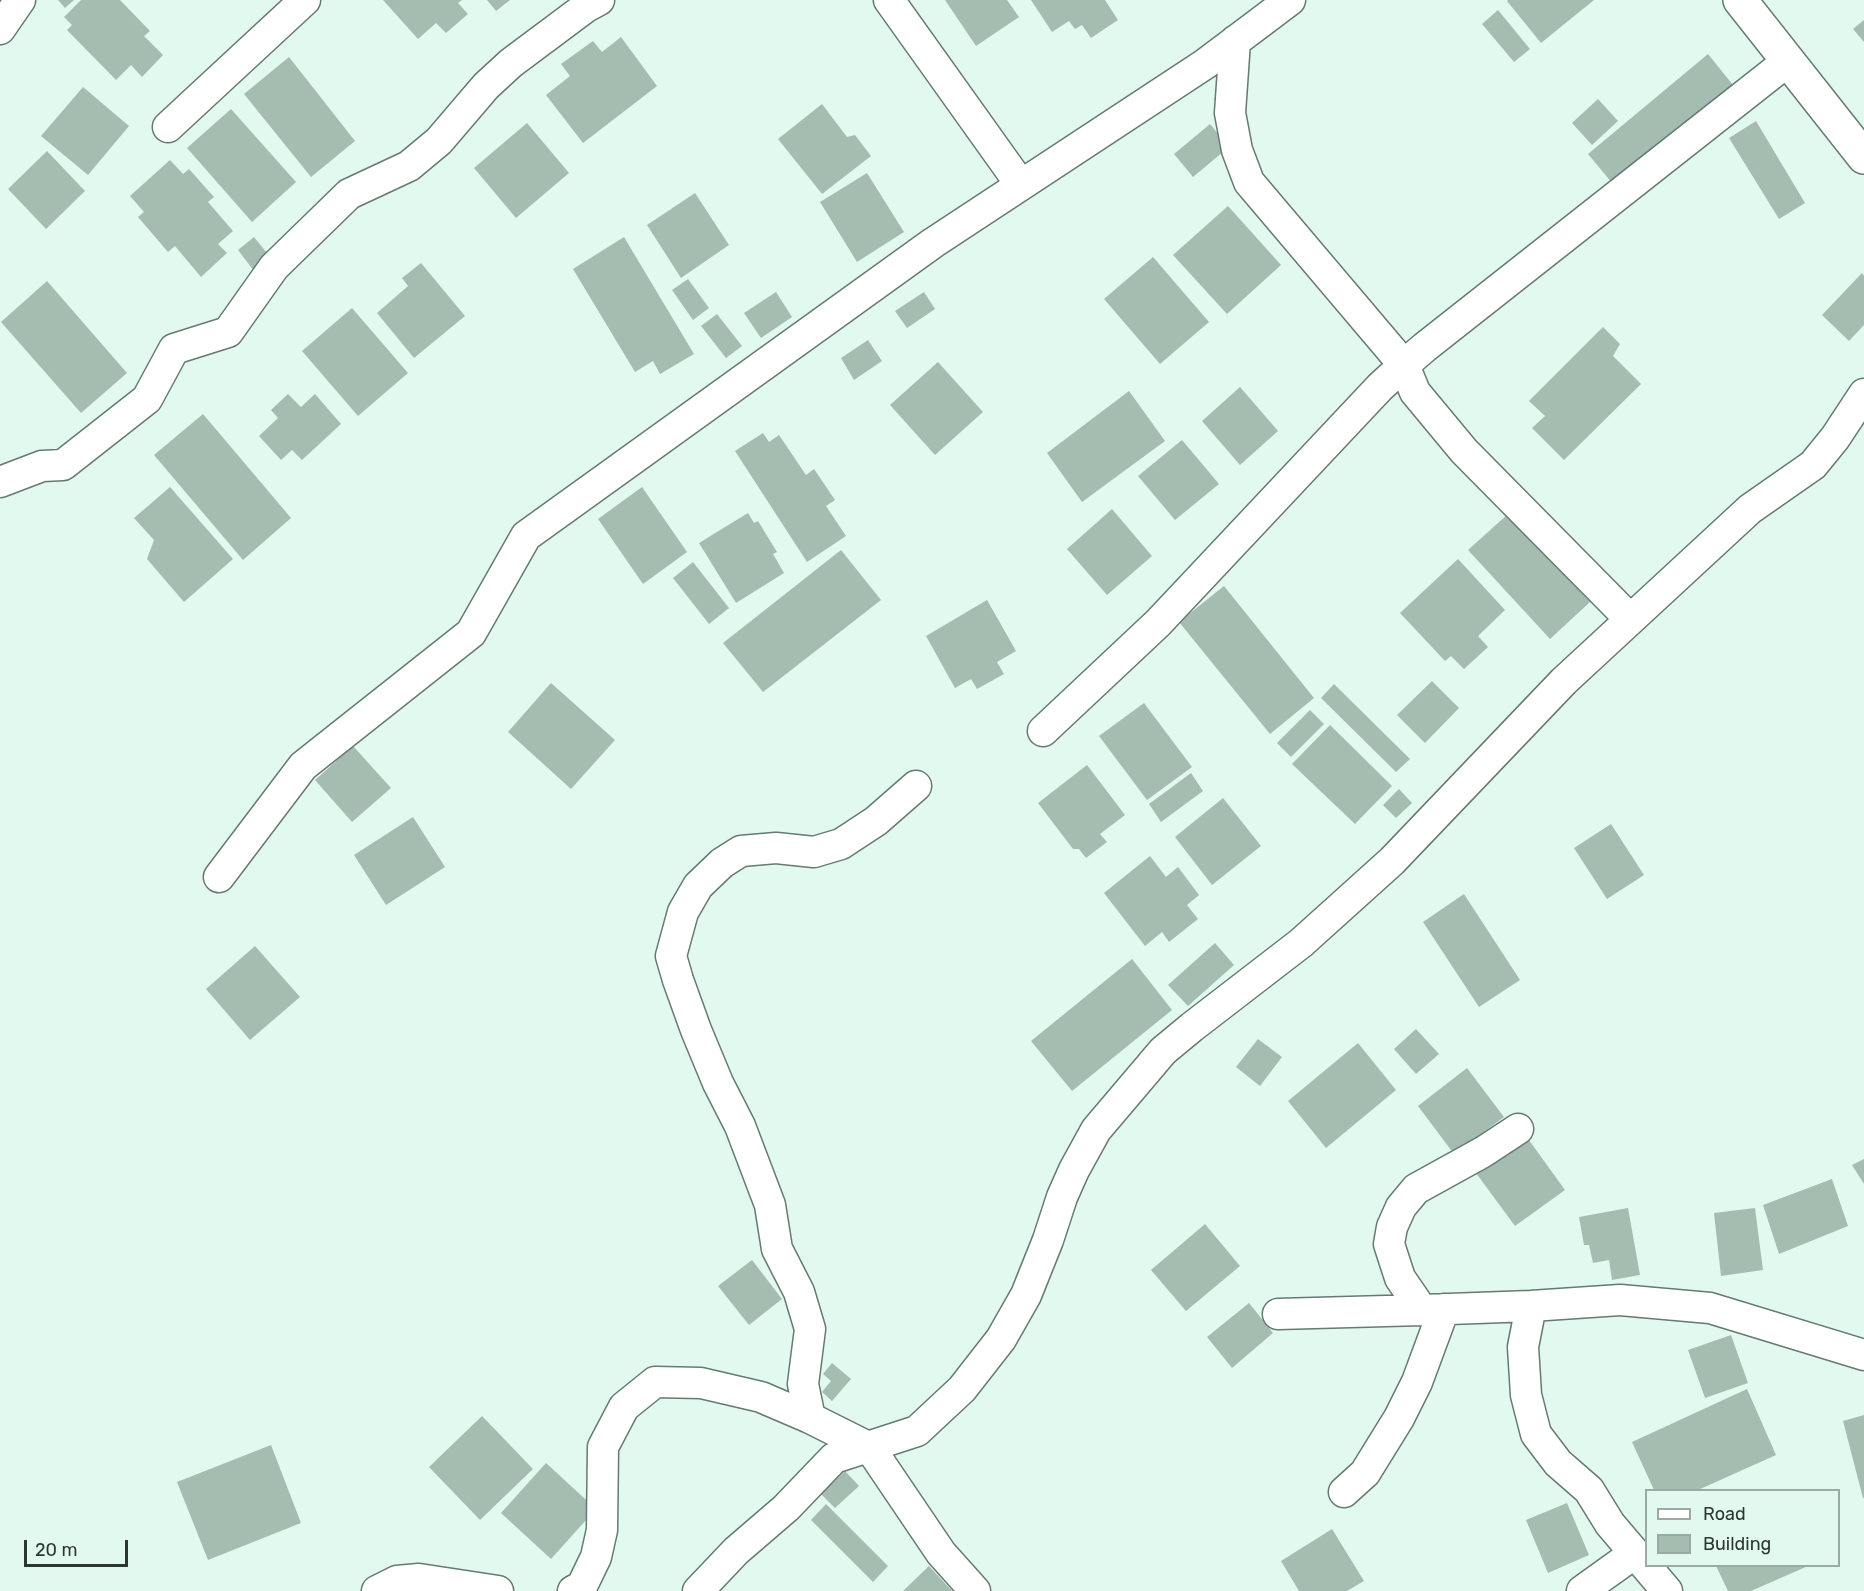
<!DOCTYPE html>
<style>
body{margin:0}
#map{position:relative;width:1864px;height:1591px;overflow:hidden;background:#e1f9ee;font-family:Rubik,sans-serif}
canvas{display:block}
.legend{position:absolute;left:1645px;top:1489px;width:195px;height:78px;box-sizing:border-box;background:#e1f9ee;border:2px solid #99aba3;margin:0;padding:8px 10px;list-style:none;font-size:18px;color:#2d3632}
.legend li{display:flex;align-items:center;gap:12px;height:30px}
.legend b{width:30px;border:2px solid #99aba3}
.scale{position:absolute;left:24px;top:1540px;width:104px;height:27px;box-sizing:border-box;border:3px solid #2d3632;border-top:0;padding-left:8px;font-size:18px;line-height:21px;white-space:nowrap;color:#2d3632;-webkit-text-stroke:4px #e1f9ee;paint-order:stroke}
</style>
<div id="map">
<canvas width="1864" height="1591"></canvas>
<ul class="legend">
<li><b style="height:8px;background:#fff"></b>Road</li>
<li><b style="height:16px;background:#a5bcb1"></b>Building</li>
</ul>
<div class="scale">20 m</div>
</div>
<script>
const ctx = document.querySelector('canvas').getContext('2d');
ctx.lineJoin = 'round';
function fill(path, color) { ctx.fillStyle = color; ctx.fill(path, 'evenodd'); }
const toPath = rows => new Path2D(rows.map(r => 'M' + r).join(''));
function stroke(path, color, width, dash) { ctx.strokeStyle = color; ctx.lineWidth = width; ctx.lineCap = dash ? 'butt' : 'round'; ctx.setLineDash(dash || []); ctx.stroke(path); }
fill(toPath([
 [58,0,74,0,65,8],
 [81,0,120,0,150,31,144,36,163,55,142,77,131,65,116,80,67,30,72,25,64,17],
 [383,0,462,0,458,3,468,14,446,33,436,23,418,39],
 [487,0,510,0,496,11],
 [945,0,1007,0,1019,17,976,46],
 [1031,0,1105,0,1118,20,1091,38,1082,25,1075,29,1069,21,1052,32],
 [1508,0,1594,0,1541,43,1507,1],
 [1498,10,1530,49,1514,62,1482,24],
 [1864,20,1864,42,1853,29],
 [621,37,657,86,583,143,546,95,570,76,561,64,593,41,602,52],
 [1708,54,1737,90,1618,190,1588,154],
 [289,57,355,141,311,177,244,94],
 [83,87,129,126,88,175,41,136],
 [1598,99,1618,121,1592,145,1572,123],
 [822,104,847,137,855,135,871,156,822,194,778,139],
 [231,109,296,182,252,222,187,148],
 [1756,121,1805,203,1779,219,1729,138],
 [527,123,569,173,516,218,474,168],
 [1210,124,1229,147,1193,177,1174,154],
 [47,151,85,191,46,229,8,189],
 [170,160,183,174,189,169,214,197,208,202,233,231,218,244,227,253,201,277,175,246,168,252,138,217,144,212,130,196],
 [867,173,904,232,857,262,820,202],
 [695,193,729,245,681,278,647,225],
 [1228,206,1281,265,1227,314,1173,255],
 [254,237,271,258,254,271,238,250],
 [624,237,694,354,660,374,653,361,635,372,573,269],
 [1153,257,1209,322,1160,364,1104,299],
 [421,263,465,316,414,358,377,313,408,286,402,278],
 [1862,273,1864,276,1864,325,1849,341,1822,315],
 [688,279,709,308,693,320,672,290],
 [47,281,127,373,81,413,1,322],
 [776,292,792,317,761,338,744,313],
 [924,292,935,309,907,328,895,311],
 [352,308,408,373,358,416,302,351],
 [717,314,742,346,726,358,701,326],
 [1603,327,1620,344,1613,356,1641,384,1564,460,1532,428,1545,416,1529,401],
 [868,340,882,361,854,380,841,358],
 [938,362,983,412,935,455,890,405],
 [1240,387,1278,431,1240,465,1202,421],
 [1129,391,1165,441,1082,502,1047,453],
 [288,394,301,407,315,394,341,424,302,460,292,450,281,460,259,436,278,418,271,410],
 [203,414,291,518,243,560,154,455],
 [763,433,769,442,779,435,806,475,814,469,835,500,826,506,846,536,807,562,735,451],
 [1182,440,1219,484,1175,520,1138,476],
 [170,487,233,559,184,602,147,559,154,540,134,518],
 [642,487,687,552,643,584,598,519],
 [1112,509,1152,556,1107,595,1067,549],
 [748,513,754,523,758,521,777,552,773,554,784,573,736,603,699,543],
 [1508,514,1590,602,1550,639,1468,550],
 [841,550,881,600,763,692,723,643],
 [1458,559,1505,610,1478,636,1488,647,1464,669,1451,656,1445,661,1400,613],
 [693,562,729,608,709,624,673,578],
 [1224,586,1314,698,1270,734,1179,622],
 [987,600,1016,651,997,662,1004,674,977,689,971,679,955,688,926,636],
 [1432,681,1459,708,1425,743,1397,715],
 [551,683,615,740,571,789,508,732],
 [1334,684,1410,759,1396,772,1321,698],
 [1144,703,1192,767,1147,800,1099,736],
 [1310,710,1324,724,1291,757,1277,743],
 [1330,725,1392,786,1355,824,1292,764],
 [353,746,391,788,352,822,315,780],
 [1087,765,1125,815,1100,834,1107,842,1086,858,1079,849,1073,849,1038,803],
 [1191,773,1203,791,1161,822,1149,804],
 [1399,789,1412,803,1396,818,1383,805],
 [1223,798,1261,846,1212,885,1175,837],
 [413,817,445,867,386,905,354,855],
 [1611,824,1644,875,1607,899,1574,848],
 [1150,856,1166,877,1178,867,1199,895,1187,905,1198,919,1169,942,1162,932,1145,946,1104,893],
 [1464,894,1520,980,1479,1007,1423,922],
 [1215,943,1234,965,1188,1006,1168,985],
 [255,946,300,997,250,1040,206,989],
 [1132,959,1172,1010,1072,1091,1031,1041],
 [1416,1029,1439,1054,1416,1074,1394,1049],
 [1258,1039,1282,1057,1260,1086,1236,1067],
 [1358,1043,1396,1090,1326,1148,1288,1101],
 [1467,1068,1504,1117,1454,1154,1418,1106],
 [1526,1136,1565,1190,1515,1226,1476,1173],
 [1864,1159,1864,1184,1852,1165],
 [1832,1179,1848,1226,1779,1254,1763,1205],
 [1628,1208,1640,1275,1612,1280,1609,1260,1593,1263,1589,1245,1584,1245,1579,1217],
 [1755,1208,1763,1270,1721,1276,1714,1213],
 [1205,1224,1240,1266,1186,1311,1151,1270],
 [752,1260,782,1299,749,1325,718,1286],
 [1249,1303,1273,1333,1232,1368,1207,1337],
 [1731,1335,1748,1383,1705,1398,1688,1350],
 [832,1363,851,1379,832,1401,822,1392,831,1381,823,1374],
 [1747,1389,1776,1455,1698,1490,1654,1490,1632,1442],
 [1864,1415,1864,1498,1863,1498,1843,1421],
 [482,1416,533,1469,480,1520,429,1467],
 [271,1445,301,1523,208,1560,177,1482],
 [546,1463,596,1509,551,1559,501,1513],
 [845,1471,859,1486,835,1508,821,1494],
 [1567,1503,1589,1555,1548,1573,1526,1520],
 [826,1504,888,1566,873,1582,811,1520],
 [1332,1529,1364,1581,1347,1591,1299,1591,1281,1561],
 [929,1566,952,1591,903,1591],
 [1716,1566,1808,1566,1751,1591,1728,1591]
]), '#a5bcb1');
const minor = toPath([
 [889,0,1021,185],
 [0,29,20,0],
 [1235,41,1230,113,1237,150,1249,182,1404,365,1415,392,1464,451,1630,619],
 [168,127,305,0],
 [0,482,42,466,63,465,147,399,174,349,228,332,274,267,349,194,409,166,439,141,486,86,511,63,586,7,599,0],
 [1043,731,1158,623,1380,387,1404,365,1425,347,1788,61],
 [219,877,303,766,471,633,526,536,933,243,1205,64,1290,0],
 [1518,1129,1483,1152,1416,1189,1401,1207,1392,1227,1389,1244,1400,1278,1422,1310,1531,1306,1620,1300,1710,1308,1864,1355],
 [1531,1306,1523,1347,1526,1395,1536,1434,1558,1463,1589,1490,1610,1524,1667,1591],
 [1278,1314,1422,1310],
 [810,1418,803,1384,810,1329,799,1292,777,1249,770,1205,740,1126,718,1083,696,1030,678,980,671,956,683,912,698,886,722,863,741,851,776,848,814,852,841,844,876,821,916,786],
 [1344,1492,1365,1473,1399,1418,1417,1382,1444,1309],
 [377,1591,397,1581,419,1579,498,1591],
 [573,1591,582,1586,596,1557,602,1530,603,1447,624,1407,655,1382,701,1383,761,1397,810,1418,870,1448,941,1553,975,1591],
 [698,1591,736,1551,786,1508,834,1458,917,1431,962,1389,1001,1339,1026,1295,1048,1240,1062,1197,1074,1170,1096,1130,1163,1051,1192,1027,1301,943,1392,861,1564,681,1750,509,1813,465,1835,438,1864,394],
 [1582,1591,1635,1553]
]);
const tertiary = toPath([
 [1740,0,1864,157]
]);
stroke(minor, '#657a71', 33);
stroke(tertiary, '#657a71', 36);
stroke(minor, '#fff', 30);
stroke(tertiary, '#fff', 33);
</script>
